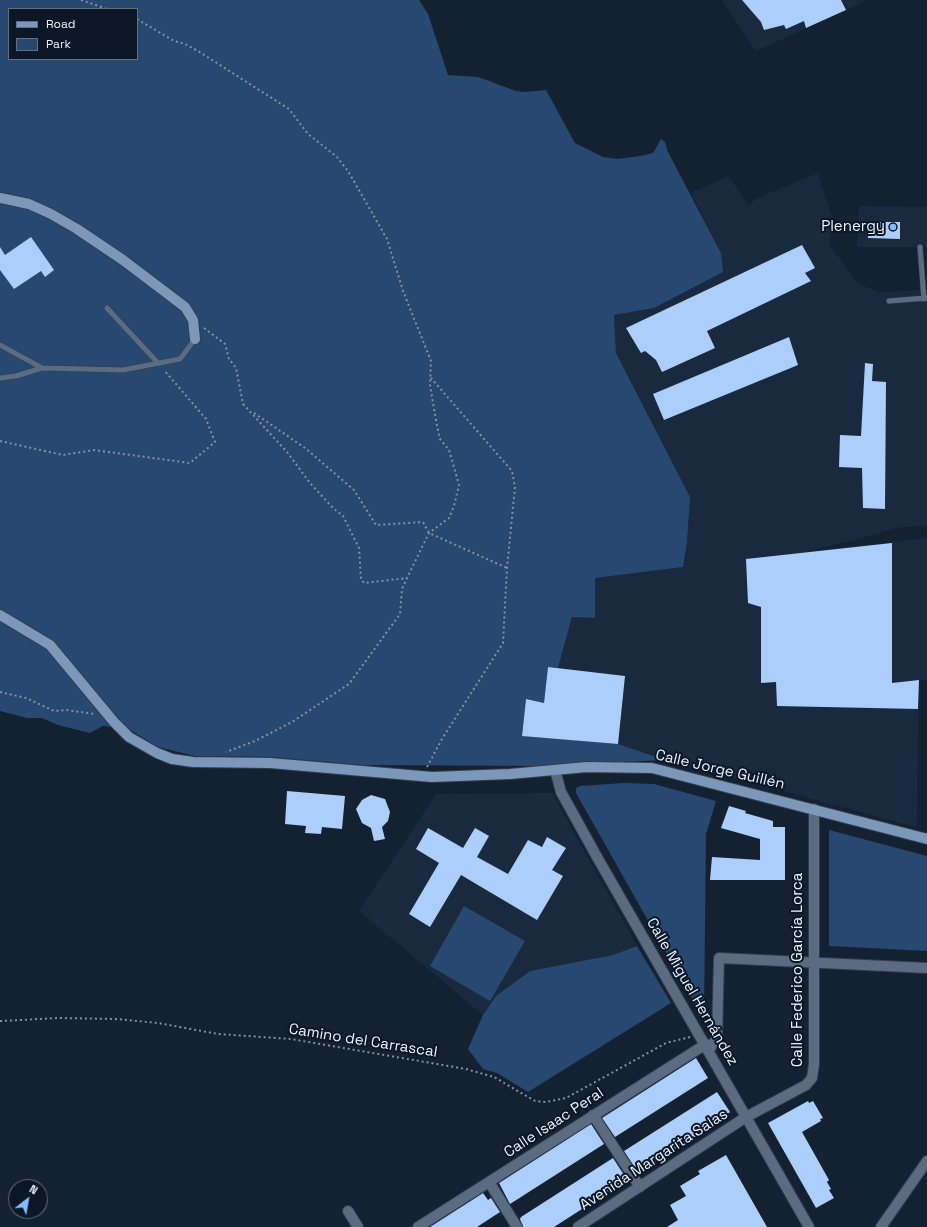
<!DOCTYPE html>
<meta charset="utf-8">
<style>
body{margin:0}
#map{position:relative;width:927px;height:1227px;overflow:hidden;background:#142131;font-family:"Space Grotesk",sans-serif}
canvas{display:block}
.legend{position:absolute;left:8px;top:8px;width:130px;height:52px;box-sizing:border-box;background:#0b1727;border:1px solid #646f7d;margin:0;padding:5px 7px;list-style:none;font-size:12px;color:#eaf3fe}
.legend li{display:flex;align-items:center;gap:8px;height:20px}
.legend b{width:20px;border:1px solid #646f7d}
.north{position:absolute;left:8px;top:1179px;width:40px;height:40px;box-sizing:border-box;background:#0b1727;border:1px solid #646f7d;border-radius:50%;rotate:31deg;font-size:11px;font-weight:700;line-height:16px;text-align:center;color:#eaf3fe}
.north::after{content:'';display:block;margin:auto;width:14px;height:18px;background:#87bbfc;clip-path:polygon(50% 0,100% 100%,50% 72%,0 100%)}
</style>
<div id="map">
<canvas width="927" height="1227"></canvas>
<ul class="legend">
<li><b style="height:5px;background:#7b97ba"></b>Road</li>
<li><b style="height:11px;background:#264871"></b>Park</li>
</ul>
<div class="north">N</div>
</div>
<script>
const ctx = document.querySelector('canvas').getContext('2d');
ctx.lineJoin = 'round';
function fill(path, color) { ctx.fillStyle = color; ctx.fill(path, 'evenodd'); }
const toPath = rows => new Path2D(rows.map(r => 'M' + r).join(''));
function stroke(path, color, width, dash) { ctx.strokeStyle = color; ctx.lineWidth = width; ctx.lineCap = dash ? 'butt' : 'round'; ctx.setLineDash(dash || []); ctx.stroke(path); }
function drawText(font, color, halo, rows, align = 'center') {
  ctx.font = font + ' "Space Grotesk",sans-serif'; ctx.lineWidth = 4; ctx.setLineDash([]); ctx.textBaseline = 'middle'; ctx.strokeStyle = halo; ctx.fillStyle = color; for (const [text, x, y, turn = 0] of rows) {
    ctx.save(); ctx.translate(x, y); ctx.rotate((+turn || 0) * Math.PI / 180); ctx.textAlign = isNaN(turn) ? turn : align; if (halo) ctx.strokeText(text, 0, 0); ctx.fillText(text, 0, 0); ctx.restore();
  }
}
fill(toPath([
 [722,0,868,0,756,51],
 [818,173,833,220,829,244,857,283,878,292,927,290,927,525,895,528,856,540,802,552,927,538,927,680,919,680,917,823,915,827,776,789,665,760,618,744,522,736,526,699,544,703,548,667,558,668,572,617,595,618,594,578,683,567,687,543,690,497,616,353,614,315,654,308,721,253,691,193,728,176,749,205,757,198],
 [859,206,927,207,927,247,857,247],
 [552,793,637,946,613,955,530,971,496,996,483,1015,359,911,436,794]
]), '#192a3f');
fill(toPath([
 [0,0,419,0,428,14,448,75,478,77,516,91,525,92,546,90,575,143,603,157,617,159,640,156,653,153,661,139,665,142,668,152,721,253,723,272,654,308,614,315,616,353,690,497,687,543,683,567,595,578,595,618,572,617,558,668,548,667,544,703,526,699,522,735,618,744,665,760,536,766,362,765,272,757,195,756,158,747,129,729,103,726,90,733,58,725,42,718,27,718,0,711],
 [9,9,137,9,137,59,9,59],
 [624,783,654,784,716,801,706,834,704,1015,695,1004,576,793,576,788,580,786],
 [829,830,927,856,927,951,829,946],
 [464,906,525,941,490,1001,430,966],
 [637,946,671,1003,528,1092,497,1073,483,1069,468,1049,483,1015,496,996,530,971,613,955]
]), '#264871');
fill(toPath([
 [742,0,841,0,846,10,806,28,804,21,786,29,784,25,764,30,761,22],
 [868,222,900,222,900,239,868,238],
 [31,237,54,270,45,277,41,271,14,289,0,270,0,247,5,255],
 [802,245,815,268,805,273,811,281,707,331,715,348,662,372,656,360,645,351,641,353,626,328],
 [789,337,798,365,664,420,653,394],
 [865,363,873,364,872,381,886,382,885,509,863,508,862,468,839,467,840,435,861,436],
 [892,543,892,683,919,680,918,709,777,706,776,682,761,683,761,607,748,603,746,559],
 [548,667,625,676,618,744,522,736,526,699,544,703],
 [287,791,345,796,342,829,322,827,321,834,305,833,306,826,285,824],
 [371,795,385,799,390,812,388,821,382,827,385,839,374,841,371,828,362,823,356,809,362,800],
 [729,806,746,811,745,813,773,821,773,827,785,827,785,880,710,880,712,857,760,860,760,839,721,828],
 [428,828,463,848,475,828,489,836,477,857,508,874,528,840,542,847,547,837,566,848,552,870,563,876,537,920,461,875,430,927,409,914,439,863,416,849],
 [696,1058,708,1078,615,1137,602,1118],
 [717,1092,730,1112,725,1116,726,1117,644,1169,643,1167,637,1171,624,1151],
 [808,1101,809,1103,813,1101,823,1118,820,1119,821,1121,802,1132,829,1180,827,1182,831,1189,829,1190,834,1198,816,1208,768,1123],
 [591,1124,604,1144,510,1204,499,1183],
 [726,1155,767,1227,667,1227,678,1220,670,1205,686,1196,680,1186,700,1174,698,1171],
 [613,1158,626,1178,620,1182,621,1184,554,1227,523,1227,520,1219,521,1217],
 [483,1193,488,1200,491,1198,500,1212,477,1227,430,1227]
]), '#accefb');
const lane = toPath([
 [920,247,924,299],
 [889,301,926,298],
 [107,308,158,363],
 [0,345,42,368,16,376,0,378],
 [42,368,123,370,180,359,195,339]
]);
const street = toPath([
 [555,770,561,792,597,857,809,1227],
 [709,1050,717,1038,719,958,927,968],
 [593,1115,640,1187],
 [489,1182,517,1227],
 [348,1211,358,1227],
 [418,1227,706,1044],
 [578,1227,746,1117,806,1085,812,1078,814,1064,814,809],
 [881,1227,927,1161]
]);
const secondary = toPath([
 [0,198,29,204,51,214,77,229,123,260,185,307,193,320,195,339],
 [0,615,50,645,114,722,129,737,157,753,172,759,193,762,270,763,432,777,510,774,587,767,652,768,927,839]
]);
stroke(lane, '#323e4e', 6);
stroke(street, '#323e4e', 12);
stroke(secondary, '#323e4e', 12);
stroke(toPath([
 [81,0,107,9],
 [137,19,174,41,185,44,198,51,289,109,308,134,337,157,348,171,387,239,403,291,431,361,430,385,437,426,440,439,449,450,459,485,454,506,449,518,429,533,407,578],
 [204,328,225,344,229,359,236,368,243,404,287,452,310,483,333,508,343,516,359,548,361,579,364,583,407,578,402,589,400,614,349,684,292,722,255,741,226,752],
 [254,413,305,448,354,490,376,525,423,522,429,533,507,568],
 [0,441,63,455,94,450,190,463,215,442,206,419,164,370],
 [0,692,26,698,54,711,66,710,95,714],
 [427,767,442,739,503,643,507,568,515,487,512,471,431,378],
 [0,1021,59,1018,118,1019,158,1023,218,1034,291,1039,466,1069,494,1077,535,1101,546,1102,566,1098,666,1043,690,1037]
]), '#87919f', 2, [2, 3]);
stroke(lane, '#5a6b82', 5);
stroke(street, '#5a6b82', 10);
stroke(secondary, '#7b97ba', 10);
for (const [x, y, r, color] of [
 [893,227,4,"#87bbfc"]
]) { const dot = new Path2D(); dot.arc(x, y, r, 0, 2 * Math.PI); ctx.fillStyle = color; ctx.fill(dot); stroke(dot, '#0b1727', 1.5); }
drawText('15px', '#eaf3fe', '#0b1727', [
 ["Plenergy",885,227]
], 'right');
drawText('15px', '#eaf3fe', '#0b1727', [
 ["Calle Jorge Guillén",720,770,13],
 ["Calle Federico García Lorca",798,970,-90],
 ["Calle Miguel Hernández",692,992,60],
 ["Camino del Carrascal",363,1041,9],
 ["Calle Isaac Peral",554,1123,-33],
 ["Avenida Margarita Salas",654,1160,-33]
]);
</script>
